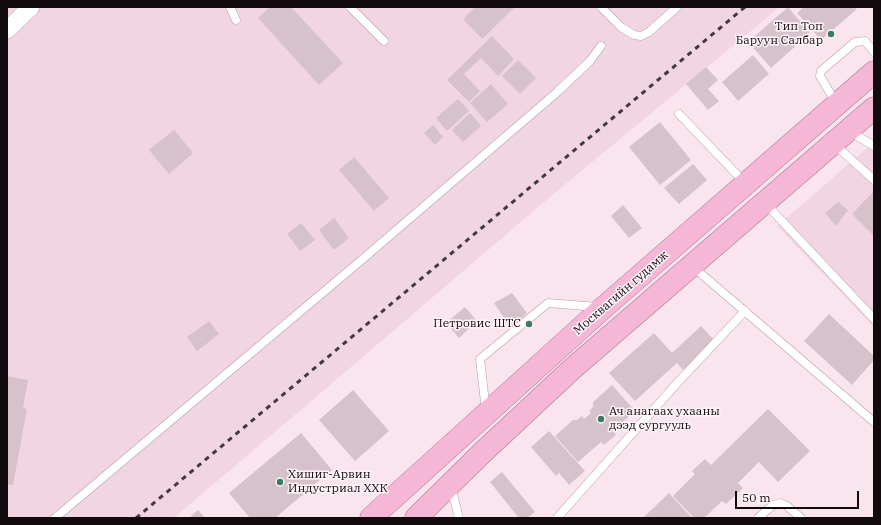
<!DOCTYPE html>
<meta charset="utf-8">
<style>
body{margin:0}
#map{position:relative;width:881px;height:525px;overflow:hidden;background:#fae4ee;font-family:"IBM Plex Serif",serif}
canvas{display:block}
.frame{position:absolute;inset:0;border:8px solid #120b0e;pointer-events:none}
.scale{position:absolute;left:735px;top:491px;width:124px;height:18px;box-sizing:border-box;border:2px solid #120b0e;border-top:0;padding-left:5px;font-size:12px;line-height:14px;white-space:nowrap;color:#120b0e;-webkit-text-stroke:3px #fff5fa;paint-order:stroke}
</style>
<div id="map">
<canvas width="881" height="525"></canvas>
<div class="frame"></div>
<div class="scale">50 m</div>
</div>
<script>
const ctx = document.querySelector('canvas').getContext('2d');
ctx.lineJoin = 'round';
function fill(path, color) { ctx.fillStyle = color; ctx.fill(path, 'evenodd'); }
const toPath = rows => new Path2D(rows.map(r => 'M' + r).join(''));
function stroke(path, color, width, dash) { ctx.strokeStyle = color; ctx.lineWidth = width; ctx.lineCap = dash ? 'butt' : 'round'; ctx.setLineDash(dash || []); ctx.stroke(path); }
function drawText(font, color, halo, rows, align = 'center') {
  ctx.font = font + ' "IBM Plex Serif",serif'; ctx.lineWidth = 3; ctx.setLineDash([]); ctx.textBaseline = 'middle'; ctx.strokeStyle = halo; ctx.fillStyle = color; for (const [text, x, y, turn = 0] of rows) {
    ctx.save(); ctx.translate(x, y); ctx.rotate((+turn || 0) * Math.PI / 180); ctx.textAlign = isNaN(turn) ? turn : align; if (halo) ctx.strokeText(text, 0, 0); ctx.fillText(text, 0, 0); ctx.restore();
  }
}
fill(toPath([
 [7,7,780,7,563,186,174,518,7,518],
 [874,142,874,327,777,226]
]), '#f2d5e3');
fill(toPath([
 [270,7,291,7,343,63,319,85,258,18],
 [475,7,515,7,482,39,463,19],
 [788,7,810,33,771,68,748,42],
 [804,7,854,7,857,9,821,40,797,13],
 [492,36,514,59,498,76,481,58,464,74,480,91,469,102,447,80],
 [753,55,769,74,738,101,722,82],
 [518,60,536,78,520,94,502,76],
 [706,67,718,80,708,89,719,101,708,110,686,84],
 [491,84,508,104,487,122,470,103],
 [458,99,469,111,447,131,436,118],
 [470,113,481,126,463,142,452,130],
 [660,122,691,160,660,185,629,147],
 [433,125,443,137,435,145,424,133],
 [174,130,193,153,169,174,149,150],
 [354,157,389,198,374,211,339,170],
 [693,164,707,180,679,204,664,188],
 [873,192,874,193,874,236,852,214],
 [838,202,848,210,836,226,825,213],
 [623,205,642,228,629,238,611,216],
 [334,218,349,238,334,250,319,230],
 [301,223,315,240,300,251,287,234],
 [512,293,527,313,511,328,494,303],
 [465,307,477,321,459,338,446,323],
 [829,314,874,356,874,360,852,385,804,341],
 [209,321,219,334,197,351,187,337],
 [701,326,715,341,683,370,677,363,635,401,609,373,654,333,672,353],
 [7,376,28,380,23,408,27,409,13,485,7,484],
 [612,385,635,411,613,431,616,435,604,445,601,442,578,462,555,436,573,420,577,420,582,416,584,419,591,413,589,411,593,407,593,402],
 [353,390,389,431,355,461,319,420],
 [768,409,810,451,778,482,759,462,738,483,743,488,726,504,722,501,704,518,694,518,673,496,695,474,692,471,705,459,711,465],
 [549,431,585,471,569,485,559,473,556,476,531,447],
 [301,433,332,470,275,518,250,518,229,493],
 [502,472,535,512,527,518,519,518,490,482],
 [669,493,692,518,643,518],
 [198,510,205,518,189,518]
]), '#d7c1cb');
const lane = toPath([
 [230,7,236,20],
 [350,7,384,41],
 [601,7,621,27,634,35,641,36,649,32,677,7],
 [836,103,820,76,821,71,855,42,865,41,874,52],
 [679,114,745,183],
 [849,131,874,146],
 [834,144,874,180],
 [765,203,874,319],
 [692,266,874,422],
 [486,411,480,359,548,303,598,307],
 [451,487,459,518],
 [55,518,358,263,555,94,590,61,601,46],
 [557,518,679,381,745,311],
 [758,518,773,505,781,503,787,506,801,518]
]);
const street = toPath([
 [7,30,31,7]
]);
const highway = toPath([
 [371,518,603,308,874,72],
 [416,518,483,452,572,369,874,108]
]);
stroke(lane, '#b39ea8', 9);
stroke(street, '#b39ea8', 18);
stroke(highway, '#a67b90', 23);
stroke(lane, '#fff', 8);
stroke(street, '#fff', 17);
stroke(highway, '#f6b7d6', 22);
stroke(toPath([
 [136,518,745,7]
]), '#43393e', 3, [5, 5]);
for (const [x, y, r, color] of [
 [831,34,4,"#3d7963"],
 [529,324,4,"#3d7963"],
 [601,419,4,"#3d7963"],
 [280,482,4,"#3d7963"]
]) { const dot = new Path2D(); dot.arc(x, y, r, 0, 2 * Math.PI); ctx.fillStyle = color; ctx.fill(dot); stroke(dot, '#fff5fa', 1.5); }
drawText('12px', '#120b0e', '#fff5fa', [
 ["Тип Топ",823,27],
 ["Баруун Салбар",823,41],
 ["Петровис ШТС",521,324],
 ["Ач анагаах ухааны",609,412,"left"],
 ["дээд сургууль",609,426,"left"],
 ["Хишиг-Арвин",288,475,"left"],
 ["Индустриал ХХК",288,489,"left"]
], 'right');
drawText('12px', '#120b0e', '#fff5fa', [
 ["Москвагийн гудамж",621,293,-41]
]);
</script>
